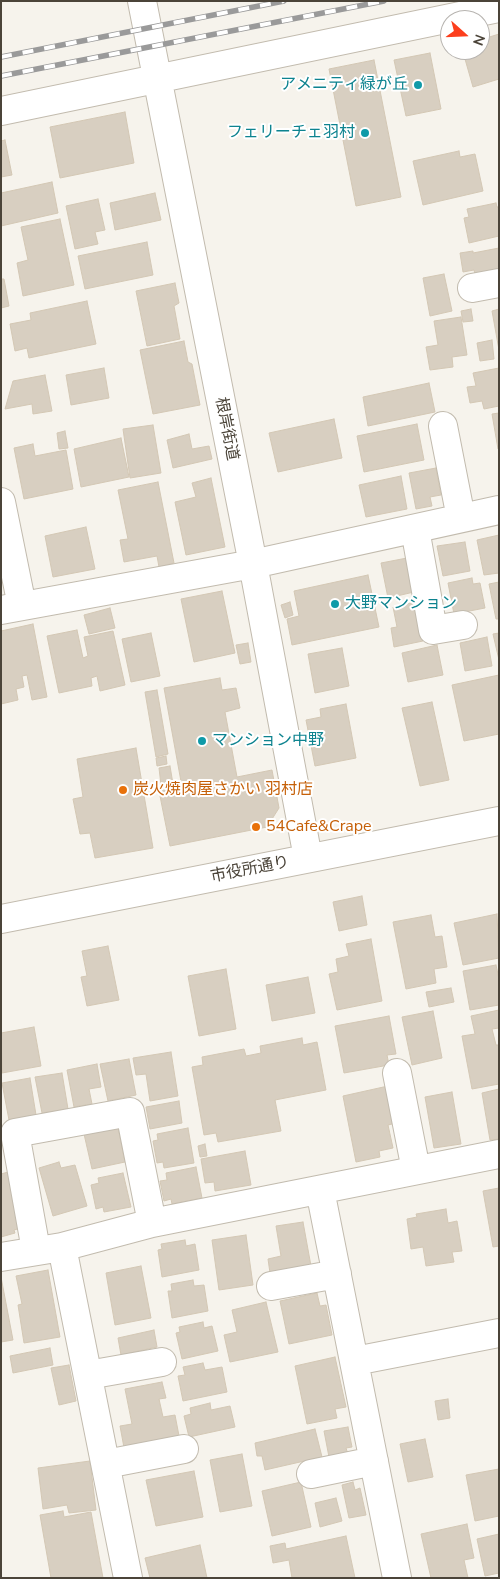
<!DOCTYPE html>
<meta charset="utf-8">
<style>
body{margin:0}
#map{position:relative;width:500px;height:1579px;overflow:hidden;background:#f6f3ec;font-family:"Nunito Sans",sans-serif}
canvas{display:block}
.frame{position:absolute;inset:0;border:2px solid #4b4439;pointer-events:none}
.north{position:absolute;left:440px;top:10px;width:50px;height:50px;box-sizing:border-box;background:#fff;border:1px solid #b7b4b0;border-radius:50%;rotate:110deg;font-size:14px;font-weight:700;line-height:20px;text-align:center;color:#4b4439}
.north::after{content:'';display:block;margin:auto;width:18px;height:22px;background:#fc3f1d;clip-path:polygon(50% 0,100% 100%,50% 72%,0 100%)}
</style>
<div id="map">
<canvas width="500" height="1579"></canvas>
<div class="frame"></div>
<div class="north">N</div>
</div>
<script>
const ctx = document.querySelector('canvas').getContext('2d');
ctx.lineJoin = 'round';
function fill(path, color) { ctx.fillStyle = color; ctx.fill(path, 'evenodd'); }
const toPath = rows => new Path2D(rows.map(r => 'M' + r).join(''));
function stroke(path, color, width, dash) { ctx.strokeStyle = color; ctx.lineWidth = width; ctx.lineCap = dash ? 'butt' : 'round'; ctx.setLineDash(dash || []); ctx.stroke(path); }
function drawText(font, color, halo, rows, align = 'center') {
  ctx.font = font + ' "Nunito Sans","Noto Sans JP",sans-serif'; ctx.lineWidth = 4; ctx.setLineDash([]); ctx.textBaseline = 'middle'; ctx.strokeStyle = halo; ctx.fillStyle = color; for (const [text, x, y, turn = 0] of rows) {
    ctx.save(); ctx.translate(x, y); ctx.rotate((+turn || 0) * Math.PI / 180); ctx.textAlign = isNaN(turn) ? turn : align; if (halo) ctx.strokeText(text, 0, 0); ctx.fillText(text, 0, 0); ctx.restore();
  }
}
const building = toPath([
 [499,34,499,79,473,87,465,59,469,58,466,50,480,50,480,40,499,34],
 [430,53,441,109,406,116,394,60,430,53],
 [374,60,401,197,356,206,329,69,374,60],
 [125,112,134,163,60,178,50,127,125,112],
 [5,140,12,175,1,177,1,141,5,140],
 [459,151,460,157,475,154,483,191,423,205,413,161,459,151],
 [52,182,58,213,1,226,1,193,52,182],
 [155,193,161,220,115,230,110,203,155,193],
 [98,199,105,230,95,232,98,244,75,249,66,206,98,199],
 [496,203,497,207,499,207,499,236,469,243,464,218,469,217,467,209,496,203],
 [60,219,74,285,23,296,17,263,28,260,21,227,60,219],
 [147,242,153,275,85,289,78,256,147,242],
 [499,248,499,269,475,274,474,270,463,272,460,253,473,251,473,253,499,248],
 [444,274,452,311,430,316,423,278,444,274],
 [1,279,4,279,9,306,1,308,1,279],
 [175,283,179,303,174,306,180,339,147,346,136,291,175,283],
 [87,301,96,344,29,358,27,348,15,351,10,324,31,320,30,313,87,301],
 [471,309,473,321,463,322,461,311,471,309],
 [499,309,499,350,492,311,499,309],
 [461,317,467,355,452,357,453,367,430,370,426,347,438,345,434,321,461,317],
 [492,340,494,359,480,361,477,343,492,340],
 [184,341,188,362,192,364,200,405,153,414,140,350,184,341],
 [104,368,109,398,71,405,66,375,104,368],
 [499,368,499,406,484,409,482,401,470,403,467,387,476,386,473,373,499,368],
 [45,375,52,411,33,414,32,404,5,409,13,381,45,375],
 [429,383,435,412,368,426,363,397,429,383],
 [499,413,499,449,498,449,492,414,499,413],
 [334,419,342,458,278,472,269,433,334,419],
 [417,424,424,460,364,472,357,436,417,424],
 [153,425,161,473,130,478,123,429,153,425],
 [65,431,68,448,59,449,57,433,65,431],
 [189,434,192,449,209,446,212,459,173,468,167,440,189,434],
 [121,438,129,477,81,487,74,449,121,438],
 [33,444,35,456,66,450,73,489,24,499,14,448,33,444],
 [436,468,441,495,430,497,432,506,416,509,409,473,436,468],
 [401,476,407,509,366,517,359,485,401,476],
 [211,478,225,547,186,555,175,502,196,497,192,483,211,478],
 [158,482,174,563,159,567,157,556,124,562,120,540,128,539,118,490,158,482],
 [86,527,95,569,53,577,45,536,86,527],
 [499,535,499,573,484,575,477,540,499,535],
 [465,542,470,571,443,576,437,546,465,542],
 [407,558,414,592,388,598,381,563,407,558],
 [368,575,379,627,292,645,287,619,299,616,294,591,368,575],
 [472,578,473,584,480,583,485,608,454,614,448,583,472,578],
 [499,582,499,619,496,619,489,584,499,582],
 [222,591,235,653,194,662,181,599,222,591],
 [290,602,293,615,285,618,281,605,290,602],
 [415,602,423,641,394,647,391,628,397,627,393,607,415,602],
 [110,608,115,628,89,634,84,615,110,608],
 [33,624,47,697,32,700,27,675,22,676,24,687,16,689,18,700,1,704,1,631,33,624],
 [77,630,83,658,88,656,84,637,113,631,125,685,100,691,97,676,91,678,92,686,59,693,47,636,77,630],
 [151,633,160,676,131,682,122,639,151,633],
 [499,633,499,660,493,634,499,633],
 [487,637,492,666,465,671,460,643,487,637],
 [248,643,251,662,240,664,236,645,248,643],
 [437,645,443,675,408,682,402,653,437,645],
 [342,648,349,686,315,693,308,654,342,648],
 [499,675,499,734,464,741,452,685,499,675],
 [220,678,222,690,236,688,240,708,225,712,237,777,272,770,279,808,267,827,170,846,159,791,182,787,164,688,220,678],
 [157,690,168,754,156,757,145,692,157,690],
 [432,702,449,780,420,786,402,708,432,702],
 [346,704,356,758,315,766,306,720,321,717,320,709,346,704],
 [136,748,153,848,95,858,90,833,80,834,73,799,83,797,77,759,136,748],
 [166,756,167,764,157,766,156,758,166,756],
 [170,766,173,784,161,785,159,768,170,766],
 [362,896,367,925,339,931,333,902,362,896],
 [497,914,499,958,463,965,454,923,497,914],
 [431,915,435,937,442,936,447,967,434,969,436,983,406,989,393,922,431,915],
 [371,939,382,1001,337,1010,329,974,338,972,336,959,349,956,346,944,371,939],
 [108,946,119,1000,87,1006,81,977,87,976,82,951,108,946],
 [496,965,499,979,499,1005,470,1010,463,971,496,965],
 [226,969,236,1029,199,1036,188,976,226,969],
 [308,977,315,1013,272,1021,266,985,308,977],
 [451,988,454,1002,429,1007,426,992,451,988],
 [499,1010,499,1028,492,1029,496,1045,499,1045,499,1084,472,1089,462,1036,475,1034,471,1016,499,1010],
 [433,1011,442,1058,412,1065,402,1017,433,1011],
 [389,1016,396,1054,387,1055,389,1065,344,1073,335,1026,389,1016],
 [34,1027,41,1066,2,1073,1,1033,34,1027],
 [302,1038,303,1045,317,1042,326,1090,275,1100,281,1131,218,1142,216,1133,204,1135,192,1067,203,1065,202,1057,244,1049,246,1056,261,1053,260,1046,302,1038],
 [171,1052,178,1096,150,1101,146,1074,136,1075,133,1058,171,1052],
 [129,1059,136,1095,108,1101,100,1064,129,1059],
 [97,1064,101,1087,89,1089,92,1104,74,1107,67,1070,97,1064],
 [62,1073,68,1109,42,1113,35,1077,62,1073],
 [30,1078,36,1115,9,1120,2,1083,30,1078],
 [388,1086,396,1123,388,1125,393,1148,379,1151,380,1157,356,1162,343,1096,388,1086],
 [499,1089,499,1139,490,1140,482,1093,499,1089],
 [452,1092,461,1144,434,1148,425,1097,452,1092],
 [179,1101,182,1123,150,1129,146,1107,179,1101],
 [118,1127,125,1162,92,1169,84,1134,118,1127],
 [188,1128,194,1163,164,1168,163,1162,157,1163,153,1141,158,1140,157,1134,188,1128],
 [205,1144,207,1156,200,1157,198,1146,205,1144],
 [245,1151,251,1185,215,1191,214,1182,205,1183,201,1159,245,1151],
 [59,1162,61,1168,75,1165,87,1206,53,1216,39,1168,59,1162],
 [196,1167,202,1198,172,1204,171,1199,164,1201,160,1181,167,1180,166,1173,196,1167],
 [8,1172,21,1228,14,1230,15,1233,1,1237,1,1174,8,1172],
 [123,1173,131,1207,104,1212,103,1207,96,1209,91,1185,99,1183,98,1178,123,1173],
 [499,1188,499,1246,493,1247,483,1191,499,1188],
 [446,1209,448,1223,457,1221,462,1251,452,1252,454,1262,426,1266,423,1247,411,1249,407,1219,417,1217,416,1214,446,1209],
 [303,1222,311,1266,270,1273,268,1259,281,1256,276,1226,303,1222],
 [246,1235,253,1285,219,1290,212,1240,246,1235],
 [185,1240,186,1246,195,1244,199,1270,162,1277,158,1250,162,1249,161,1244,185,1240],
 [141,1266,151,1318,115,1325,106,1273,141,1266],
 [48,1270,60,1337,24,1343,18,1305,22,1304,16,1276,48,1270],
 [1,1277,13,1340,1,1342,1,1277],
 [193,1280,194,1286,204,1285,208,1311,172,1318,168,1291,172,1291,171,1284,193,1280],
 [317,1293,320,1306,326,1305,332,1335,289,1344,280,1301,317,1293],
 [266,1302,278,1352,230,1362,224,1335,237,1332,232,1310,266,1302],
 [203,1322,204,1328,212,1326,218,1351,182,1359,176,1333,180,1332,179,1327,203,1322],
 [154,1330,157,1347,121,1355,118,1338,154,1330],
 [50,1348,53,1365,13,1373,10,1356,50,1348],
 [335,1357,346,1407,335,1409,337,1418,307,1424,295,1366,335,1357],
 [203,1363,205,1370,222,1367,227,1392,183,1401,178,1376,185,1375,183,1367,203,1363],
 [69,1365,76,1401,59,1405,51,1368,69,1365],
 [162,1382,166,1398,159,1399,163,1417,175,1415,180,1441,125,1453,120,1426,132,1424,125,1389,162,1382],
 [448,1399,450,1418,438,1420,435,1401,448,1399],
 [210,1403,211,1410,230,1406,235,1427,189,1437,184,1416,191,1414,190,1408,210,1403],
 [348,1427,352,1447,346,1448,348,1454,329,1457,324,1431,348,1427],
 [315,1429,322,1457,265,1470,262,1456,257,1456,255,1443,315,1429],
 [425,1439,433,1477,408,1482,400,1444,425,1439],
 [242,1454,252,1506,220,1512,210,1460,242,1454],
 [90,1461,96,1510,69,1513,67,1505,43,1509,38,1468,90,1461],
 [499,1469,499,1516,475,1521,466,1475,499,1469],
 [194,1471,203,1517,156,1526,146,1480,194,1471],
 [301,1482,311,1527,272,1536,262,1491,301,1482],
 [353,1482,355,1490,360,1488,366,1515,349,1518,342,1485,353,1482],
 [336,1498,342,1521,320,1527,315,1503,336,1498],
 [63,1511,64,1517,91,1512,103,1578,51,1578,40,1515,63,1511],
 [467,1524,474,1558,464,1560,468,1578,431,1578,421,1534,467,1524],
 [499,1534,499,1573,485,1576,477,1539,499,1534],
 [346,1536,355,1578,292,1578,289,1560,273,1563,270,1546,285,1543,286,1549,346,1536],
 [200,1545,207,1578,150,1578,145,1558,200,1545]
]);
fill(building, '#d8cfc1');
stroke(building, '#d3c7b4', 1);
const minor = toPath([
 [142,1,253,564,308,858],
 [1,111,499,8],
 [472,288,499,283],
 [443,426,461,518],
 [1,502,22,606],
 [415,529,433,630,463,625],
 [1,610,253,564,499,510],
 [1,919,499,821],
 [397,1073,416,1170],
 [320,1190,397,1578],
 [62,1247,128,1578],
 [36,1250,15,1133,130,1112,152,1223],
 [1,1257,62,1247,152,1223,499,1154],
 [271,1286,337,1274],
 [355,1361,499,1333],
 [88,1375,162,1362],
 [106,1464,184,1449],
 [311,1474,374,1461]
]);
stroke(minor, '#c2bbae', 30);
stroke(minor, '#fff', 28);
const rail = toPath([
 [1,57,284,1],
 [1,76,384,1]
]);
stroke(rail, '#9a9a9a', 5.5);
stroke(rail, '#fff', 4, [11]);
for (const [x, y, r, color] of [
 [418,85,5,"#0f9aa8"],
 [365,133,5,"#0f9aa8"],
 [335,604,5,"#0f9aa8"],
 [202,741,5,"#0f9aa8"],
 [123,790,5,"#e8710a"],
 [256,827,5,"#e8710a"]
]) { const dot = new Path2D(); dot.arc(x, y, r, 0, 2 * Math.PI); ctx.fillStyle = color; ctx.fill(dot); stroke(dot, '#fff', 2); }
drawText('16px', '#0d838f', '#fff', [
 ["アメニティ緑が丘",408,85],
 ["フェリーチェ羽村",355,133],
 ["大野マンション",345,604,"left"],
 ["マンション中野",212,741,"left"]
], 'right');
drawText('16px', '#4b4439', '#fff', [
 ["根岸街道",226,429,79],
 ["市役所通り",250,870,-11]
]);
drawText('16px', '#c56008', '#fff', [
 ["炭火焼肉屋さかい 羽村店",133,790],
 ["54Cafe&Crape",266,827]
], 'left');
</script>
